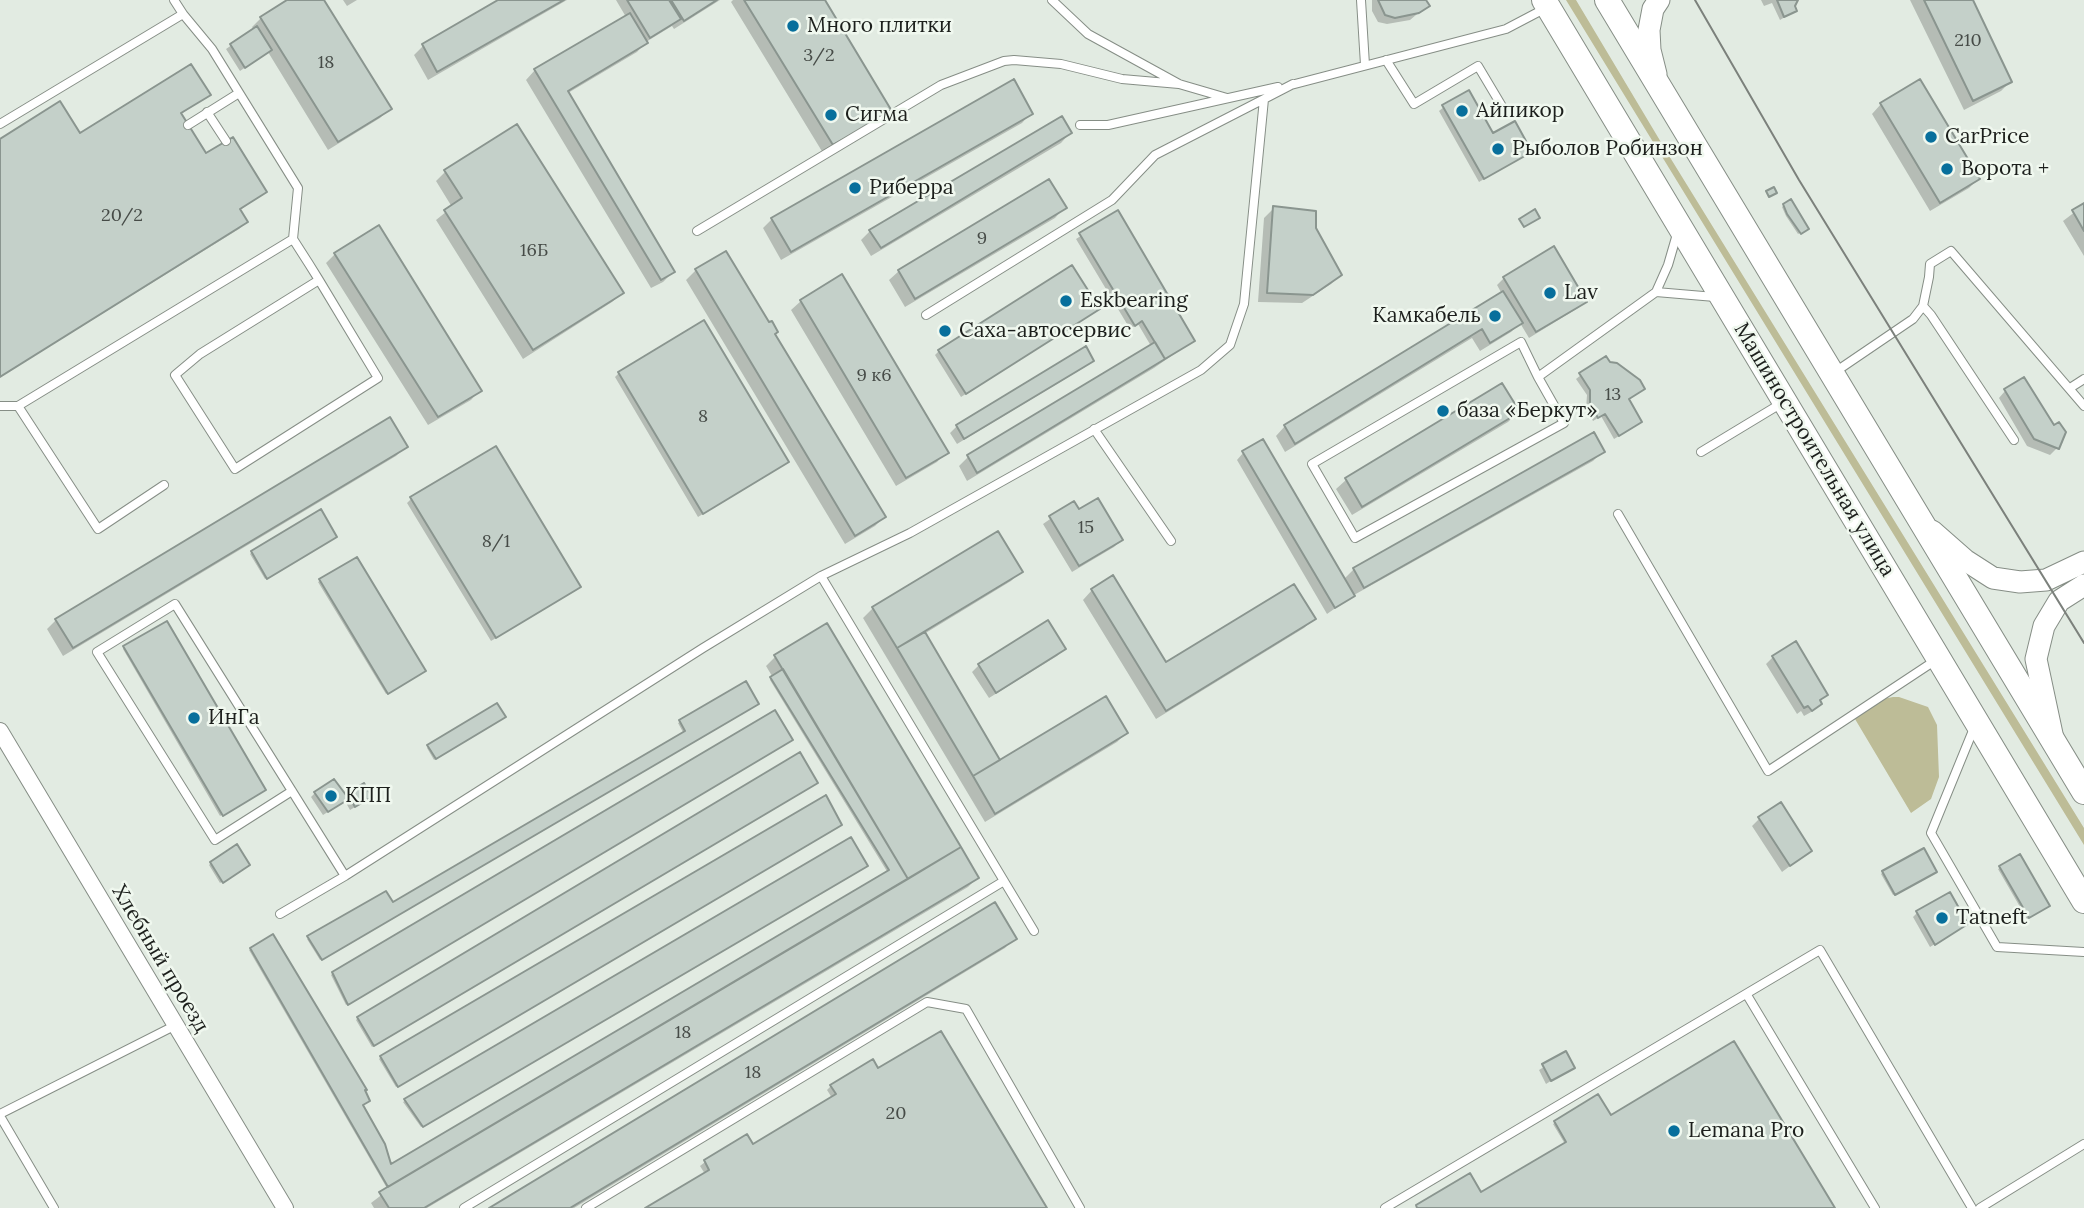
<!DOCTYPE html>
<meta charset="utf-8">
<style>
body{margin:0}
canvas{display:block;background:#e2ebe2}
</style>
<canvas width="2084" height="1208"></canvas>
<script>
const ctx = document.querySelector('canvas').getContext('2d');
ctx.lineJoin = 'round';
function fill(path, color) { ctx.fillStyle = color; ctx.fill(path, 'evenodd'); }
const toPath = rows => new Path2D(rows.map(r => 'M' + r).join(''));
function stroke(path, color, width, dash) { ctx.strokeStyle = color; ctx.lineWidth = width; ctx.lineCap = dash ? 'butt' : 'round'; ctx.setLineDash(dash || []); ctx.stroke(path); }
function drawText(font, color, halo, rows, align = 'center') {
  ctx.font = font + ' Lora,serif'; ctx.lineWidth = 5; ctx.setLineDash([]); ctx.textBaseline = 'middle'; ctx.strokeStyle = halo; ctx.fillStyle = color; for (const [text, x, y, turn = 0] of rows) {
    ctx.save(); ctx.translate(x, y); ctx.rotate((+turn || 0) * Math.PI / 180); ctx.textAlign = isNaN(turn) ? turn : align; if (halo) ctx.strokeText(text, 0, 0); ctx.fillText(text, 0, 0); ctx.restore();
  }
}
fill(toPath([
 [1566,0,1576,0,1671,159,2084,828,2084,845],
 [1893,697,1899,697,1928,707,1937,725,1939,777,1931,799,1911,813,1855,719,1883,699]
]), '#bdbc97');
fill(toPath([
 [290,0,322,0,390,108,380,118,328,150,268,52,240,71,226,49,254,30,252,27,261,18],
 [343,0,357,0,347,6],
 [501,0,567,0,428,80,414,55,423,46],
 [616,0,720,0,674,29,672,26,646,42,637,52,568,93,673,272,663,282,651,288,526,80,535,70,626,17],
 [733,0,823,0,890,112,823,153,731,2],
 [1372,0,1424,0,1428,5,1410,20,1387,24,1378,22,1372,11],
 [1761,0,1796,0,1793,5,1795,11,1780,20,1772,3,1764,6],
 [1910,0,1971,0,2010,82,2001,91,1964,110],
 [208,95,180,115,205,156,265,192,239,211,246,222,239,229,0,377,0,141,80,136],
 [1881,104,1978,179,1969,188,1930,211,1872,114],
 [1444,107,1493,135,1530,152,1479,182,1439,111],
 [1031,113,1022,123,781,260,763,228,772,219],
 [516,127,622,293,612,302,523,359,436,220,452,207,436,181,445,172],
 [1070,133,1061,143,871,256,861,240,870,231],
 [1784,205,1805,230,1798,234,1786,216,1782,207],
 [2084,205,2084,256,2063,221],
 [1064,208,1055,218,905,307,889,280,899,271],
 [1274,208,1314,228,1340,274,1331,284,1302,303,1258,302,1264,218],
 [1117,213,1193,341,1154,368,967,481,959,466,968,457,1151,346,1138,324,1130,329,1076,239],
 [725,253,884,517,875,526,845,544,686,280,696,270],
 [335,254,480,390,471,400,428,425,326,263],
 [1504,278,1585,301,1578,308,1529,338,1520,323,1511,332,1480,351,1472,338,1285,452,1276,436,1285,426,1502,294,1497,285],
 [801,301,946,452,937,462,896,486,791,310],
 [1098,309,961,397,935,355,939,351],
 [1092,360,1085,367,957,444,950,433,957,426],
 [619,373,787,462,698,517,615,377],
 [1581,375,1627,400,1636,426,1614,439,1601,416,1593,421,1586,409,1587,395,1576,379],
 [1502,386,1518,412,1508,422,1352,515,1336,489,1346,480],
 [2005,391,2053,427,2064,433,2057,448,2050,455,2027,446,1999,398],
 [1593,434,1603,451,1593,461,1354,595,1327,614,1237,460,1243,453,1344,579,1354,569],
 [406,446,396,456,63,656,47,629,56,620],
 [412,498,575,591,491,641,407,503],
 [1073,503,1079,512,1121,540,1114,547,1072,572,1043,524],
 [998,534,1020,572,1011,581,924,634,1000,762,1126,733,1117,742,985,822,863,618,873,608],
 [333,538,265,579,250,554,252,552],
 [356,559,422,673,386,694,318,582],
 [1092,590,1166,665,1314,619,1304,628,1156,719,1083,600],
 [124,647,262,791,220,816,123,649],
 [1064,649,1057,656,989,698,972,672,979,665],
 [776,656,977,878,968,887,427,1208,374,1208,371,1203,388,1190,249,950,251,949,361,1106,390,1167,888,873,770,680,772,676,766,666],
 [1773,657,1826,694,1813,711,1804,716,1801,711,1797,714,1766,664],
 [746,683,755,705,320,960,307,939,392,904,684,734,678,723,680,722],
 [502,719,434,760,427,748,428,747],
 [789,741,346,1005,331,975,333,973],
 [800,754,814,785,372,1047,356,1020,358,1018],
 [363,786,365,801,350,810,345,801,323,815,311,797,315,793,345,798],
 [825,797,838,826,396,1087,379,1059,381,1057],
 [1759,819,1810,851,1782,872,1752,826],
 [851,839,864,867,421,1127,403,1102],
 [211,863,246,867,220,883,209,865],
 [2000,868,2046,907,2027,919,1998,869],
 [1883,872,1933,873,1893,895,1881,874],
 [1917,913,1961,928,1930,947,1913,917],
 [1014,938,1005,948,574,1208,492,1208],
 [1565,1054,1573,1067,1546,1084,1539,1070],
 [878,1071,1045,1208,648,1208,705,1174,700,1166,705,1162,747,1137,752,1146,832,1098,827,1090,831,1086],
 [1598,1096,1610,1117,1833,1208,1416,1208,1481,1195,1565,1144,1553,1124]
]), '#0003');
const building = toPath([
 [287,0,324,0,392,109,338,142,260,17,287,0],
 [498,0,564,0,437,72,422,44,498,0],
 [627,0,669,0,681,19,650,38,627,0],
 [671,0,717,0,684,21,671,0],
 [744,0,825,0,893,113,833,145,744,0],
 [1378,0,1426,0,1430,6,1419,13,1395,18,1385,15,1378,0],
 [1777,0,1798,0,1795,6,1797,11,1784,17,1777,0],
 [1924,0,1973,0,2012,82,1973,101,1924,0],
 [630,13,648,43,568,91,675,272,661,280,534,69,630,13],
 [257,26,272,50,245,68,230,44,257,26],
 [191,64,211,95,181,113,206,153,233,137,267,192,240,209,248,222,0,377,0,139,60,101,80,133,191,64],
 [1014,79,1033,114,791,252,771,218,1014,79],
 [1920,79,1980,179,1940,203,1880,103,1920,79],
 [1469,90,1493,133,1515,121,1532,152,1484,179,1442,105,1469,90],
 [1062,116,1072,133,881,248,869,230,1062,116],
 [517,124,624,293,533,350,444,210,462,198,444,170,517,124],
 [1049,179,1067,208,915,299,898,270,1049,179],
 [1774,187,1777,193,1769,197,1766,191,1774,187],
 [1791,199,1809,229,1801,234,1787,214,1783,204,1791,199],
 [2084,203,2084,231,2072,210,2084,203],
 [1273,206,1316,211,1316,228,1342,275,1313,295,1267,293,1273,206],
 [1535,209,1540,218,1524,227,1519,219,1535,209],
 [1118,210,1195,341,1165,359,1142,321,1135,326,1079,233,1118,210],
 [379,225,482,391,438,417,334,253,379,225],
 [1554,246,1587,302,1536,332,1503,277,1554,246],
 [726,251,769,322,772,321,778,332,775,334,886,517,855,536,695,269,726,251],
 [1072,265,1100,309,966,394,938,350,1072,265],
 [842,274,949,453,906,478,800,300,842,274],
 [1503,291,1523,323,1490,343,1482,329,1295,444,1284,425,1503,291],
 [704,320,789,462,703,514,618,372,704,320],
 [1155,342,1165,359,977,473,967,455,1155,342],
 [1086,346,1094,361,964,439,956,425,1086,346],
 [1606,356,1610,362,1617,363,1640,380,1645,389,1629,399,1642,422,1619,436,1605,414,1598,418,1590,404,1590,390,1579,373,1606,356],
 [2024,377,2054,425,2059,422,2066,432,2059,449,2034,439,2004,389,2024,377],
 [1502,383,1520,412,1362,507,1345,478,1502,383],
 [390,417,408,447,73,648,55,619,390,417],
 [1594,432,1605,452,1364,588,1353,568,1594,432],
 [1263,439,1355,596,1335,608,1242,451,1263,439],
 [496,446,581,587,496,638,410,497,496,446],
 [1098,498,1123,540,1079,566,1049,516,1074,501,1079,509,1098,498],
 [321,509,337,537,267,579,251,551,321,509],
 [998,531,1023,572,897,648,872,607,998,531],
 [357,557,426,671,388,694,319,579,357,557],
 [1113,575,1166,662,1294,584,1316,619,1166,711,1091,589,1113,575],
 [1048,620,1066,649,996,693,978,664,1048,620],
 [167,621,266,790,223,816,123,646,167,621],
 [827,623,961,847,908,879,774,655,827,623],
 [925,632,1000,760,973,776,897,648,925,632],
 [1796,641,1828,695,1820,700,1822,704,1812,711,1808,706,1804,708,1772,656,1796,641],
 [783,669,908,879,388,1187,250,948,273,934,367,1090,365,1090,370,1101,363,1105,385,1144,391,1164,889,870,770,677,783,669],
 [746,681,759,704,322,960,307,936,386,891,393,902,685,731,679,720,746,681],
 [1106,696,1128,733,995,814,973,776,1106,696],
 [497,703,506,717,436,759,427,745,497,703],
 [775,710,793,740,348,1005,332,972,775,710],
 [800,752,818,783,374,1046,357,1017,800,752],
 [334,779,349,799,328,812,314,792,334,779],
 [364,783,372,797,355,807,347,793,364,783],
 [826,795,842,825,398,1087,380,1056,826,795],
 [1781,802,1812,851,1790,866,1758,817,1781,802],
 [851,837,868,866,423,1127,404,1099,851,837],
 [237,844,250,865,223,883,210,862,237,844],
 [961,847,979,878,424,1208,389,1208,379,1192,961,847],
 [1924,848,1937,872,1895,895,1882,871,1924,848],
 [2020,854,2050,906,2029,918,1999,866,2020,854],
 [1950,892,1968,924,1935,945,1916,911,1950,892],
 [995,902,1017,939,570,1208,489,1208,995,902],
 [941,1031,1047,1208,645,1208,709,1170,704,1160,747,1134,753,1144,836,1094,830,1085,873,1059,878,1068,941,1031],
 [1734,1041,1835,1208,1417,1208,1416,1205,1470,1173,1481,1192,1566,1142,1554,1121,1598,1094,1611,1115,1734,1041],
 [1566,1051,1575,1068,1551,1081,1542,1064,1566,1051]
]);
fill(building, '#c4d0c9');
stroke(building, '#8a958f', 2);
const lane = toPath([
 [1052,0,1088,34,1179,84,1227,98],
 [1361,0,1365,65],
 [1386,60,1414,104,1478,66,1506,113],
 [1291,85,1506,29,1546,8],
 [207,112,226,141],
 [0,124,183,14,174,0],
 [188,125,239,93],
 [1080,125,1108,125,1278,87],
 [697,231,941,85,1004,61,1014,60,1061,64,1122,79,1179,84],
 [293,239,309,264,319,280,378,378,235,469,175,375,200,354,319,280],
 [1656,292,1715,297],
 [1923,306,1931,315,2014,440],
 [926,315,1112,200,1155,155,1264,99],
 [1835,372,1913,319,1923,306,1929,277,1930,264,1951,251,2084,406],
 [1538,377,1521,342,1312,464,1355,538,1564,423,1538,377,1656,292,1668,265,1677,234],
 [2070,388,2084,379],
 [0,406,18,406,293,239,298,188,212,49,183,14],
 [18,406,98,529,164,485],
 [1094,429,1171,541],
 [1701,452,1782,403],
 [1618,514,1768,771,1936,660],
 [821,576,1034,931],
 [1974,728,1931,833,1997,947,2084,952],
 [292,791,215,840,97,652,175,604,292,791,345,876],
 [280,914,345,876,703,648,821,576,910,533,1201,370,1230,345,1244,304,1264,99,1293,84],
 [1747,995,1875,1208],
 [0,1114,176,1025],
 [0,1116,54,1208],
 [464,1208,1004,881],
 [586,1208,927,1002,966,1009,1080,1208],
 [1385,1208,1820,950,1972,1208],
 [1980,1208,2084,1144]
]);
const street = toPath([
 [0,731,285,1208]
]);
const secondary = toPath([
 [1656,74,1650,50,1649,30,1653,9,1659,0],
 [1932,531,1965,560,1993,578,2020,582,2046,580,2084,562],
 [2052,734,2036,659,2044,626,2059,601,2084,585]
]);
const primary = toPath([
 [1544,0,2084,901],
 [1607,0,2084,792]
]);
stroke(lane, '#868e86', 10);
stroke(street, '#868e86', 18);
stroke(secondary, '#868e86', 23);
stroke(primary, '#868e86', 26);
stroke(lane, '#fff', 8);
stroke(street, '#fff', 16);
stroke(secondary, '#fff', 21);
stroke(primary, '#fff', 24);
stroke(toPath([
 [1695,0,1799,180,2084,643]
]), '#7c817c', 2);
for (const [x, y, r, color] of [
 [793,26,7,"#076f9c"],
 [1462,111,7,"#076f9c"],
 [831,115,7,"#076f9c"],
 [1931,137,7,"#076f9c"],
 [1498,149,7,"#076f9c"],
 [1947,169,7,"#076f9c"],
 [855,188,7,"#076f9c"],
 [1550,293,7,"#076f9c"],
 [1066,301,7,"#076f9c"],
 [1495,316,7,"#076f9c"],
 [945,331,7,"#076f9c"],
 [1443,411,7,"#076f9c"],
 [194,718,7,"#076f9c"],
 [331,796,7,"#076f9c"],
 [1942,918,7,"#076f9c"],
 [1674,1131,7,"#076f9c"]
]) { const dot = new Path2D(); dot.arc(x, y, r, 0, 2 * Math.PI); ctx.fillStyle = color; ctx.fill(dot); stroke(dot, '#f0f8ef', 2.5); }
drawText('18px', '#464b47', null, [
 ["210",1968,41],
 ["3/2",819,56],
 ["18",326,63],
 ["20/2",122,216],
 ["9",982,239],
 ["16Б",534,251],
 ["9 к6",874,376],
 ["13",1613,395],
 ["8",703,417],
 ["15",1086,528],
 ["8/1",496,542],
 ["18",683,1033],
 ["18",753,1073],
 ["20",896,1114]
]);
drawText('21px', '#1c1f1c', '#f0f8ef', [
 ["Много плитки",807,26],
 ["Айпикор",1476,111],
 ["Сигма",845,115],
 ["CarPrice",1945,137],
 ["Рыболов Робинзон",1512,149],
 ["Ворота +",1961,169],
 ["Риберра",869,188],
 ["Lav",1564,293],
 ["Eskbearing",1080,301],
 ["Камкабель",1481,316,"right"],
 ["Саха-автосервис",959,331],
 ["база «Беркут»",1457,411],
 ["ИнГа",208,718],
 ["КПП",345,796],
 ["Tatneft",1956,918],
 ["Lemana Pro",1688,1131]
], 'left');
drawText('21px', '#1c1f1c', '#f0f8ef', [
 ["Машиностроительная улица",1814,450,59],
 ["Хлебный проезд",160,959,59]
]);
</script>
